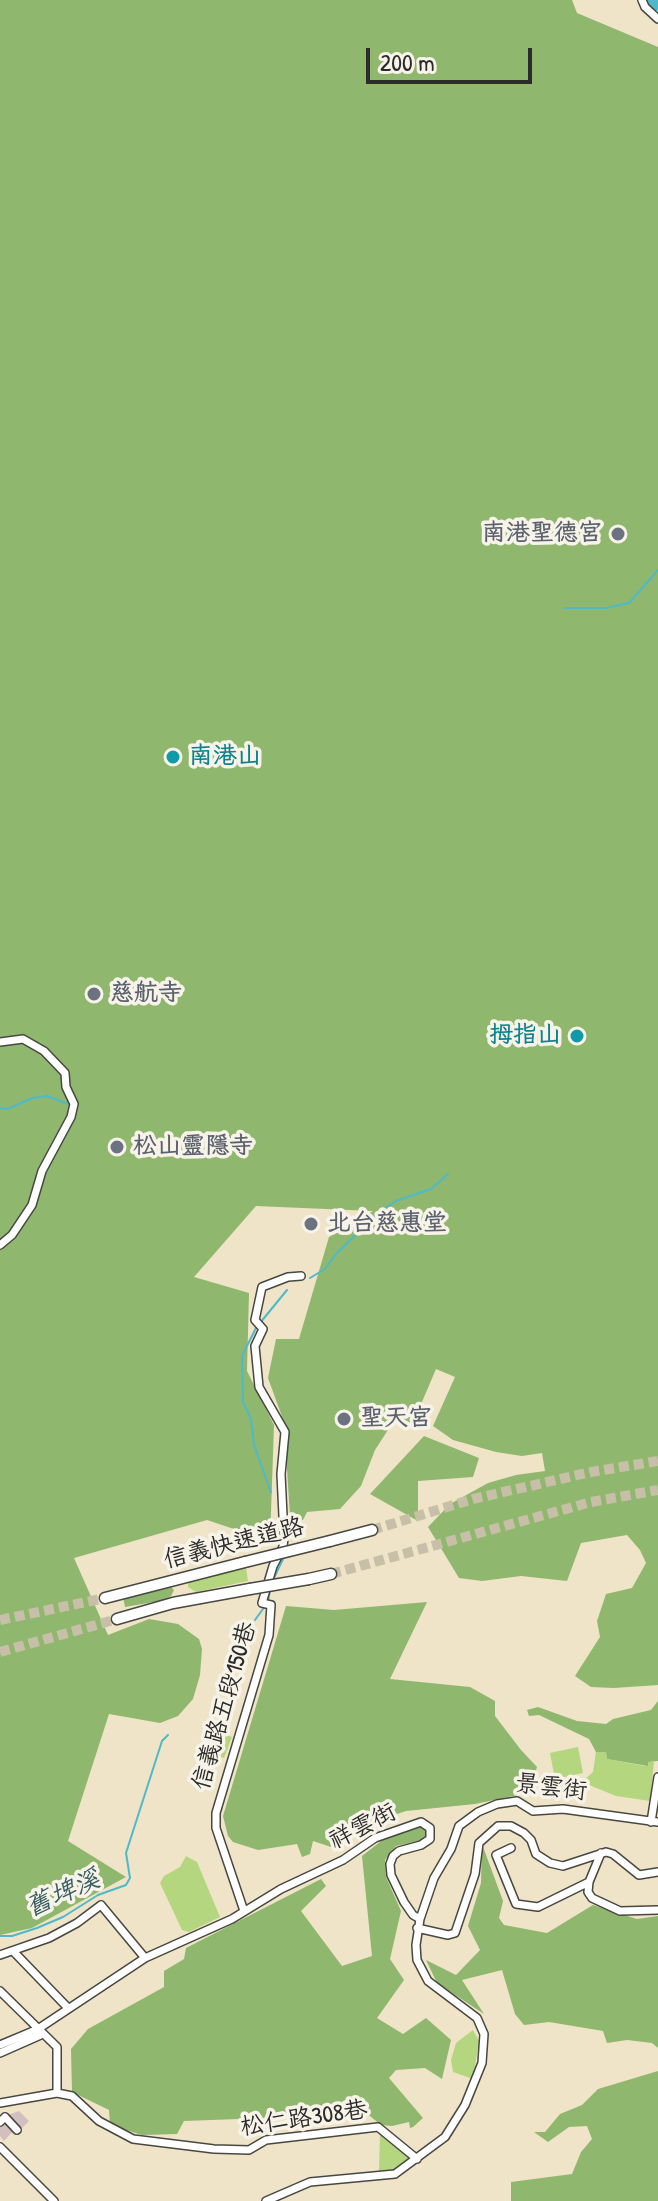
<!DOCTYPE html>
<meta charset="utf-8">
<style>
body{margin:0}
#map{position:relative;width:658px;height:2201px;overflow:hidden;background:#efe4c7;font-family:"Patrick Hand",sans-serif}
canvas{display:block}
.scale{position:absolute;left:366px;top:48px;width:166px;height:36px;box-sizing:border-box;border:4px solid #2b2b2b;border-top:0;padding-left:10px;font-size:24px;line-height:28px;white-space:nowrap;color:#2b2b2b;-webkit-text-stroke:6px #f7f3e8;paint-order:stroke}
</style>
<div id="map">
<canvas width="658" height="2201"></canvas>
<div class="scale">200 m</div>
</div>
<script>
const ctx = document.querySelector('canvas').getContext('2d');
ctx.lineJoin = 'round';
function fill(path, color) { ctx.fillStyle = color; ctx.fill(path, 'evenodd'); }
const toPath = rows => new Path2D(rows.map(r => 'M' + r).join(''));
function stroke(path, color, width, dash) { ctx.strokeStyle = color; ctx.lineWidth = width; ctx.lineCap = dash ? 'butt' : 'round'; ctx.setLineDash(dash || []); ctx.stroke(path); }
function drawText(font, color, halo, rows, align = 'center') {
  ctx.font = font + ' "Patrick Hand","LXGW WenKai TC",sans-serif'; ctx.lineWidth = 7; ctx.setLineDash([]); ctx.textBaseline = 'middle'; ctx.strokeStyle = halo; ctx.fillStyle = color; for (const [text, x, y, turn = 0] of rows) {
    ctx.save(); ctx.translate(x, y); ctx.rotate((+turn || 0) * Math.PI / 180); ctx.textAlign = isNaN(turn) ? turn : align; if (halo) ctx.strokeText(text, 0, 0); ctx.fillText(text, 0, 0); ctx.restore();
  }
}
fill(toPath([
 [19,2111,29,2121,20,2130,17,2127,4,2141,0,2136,0,2118]
]), '#d2bfbf');
fill(toPath([
 [246,1568,248,1581,196,1592,188,1587,188,1582,195,1578],
 [220,1733,232,1737,224,1758,212,1754],
 [578,1747,583,1773,555,1779,550,1753],
 [596,1752,606,1752,607,1759,645,1766,648,1762,654,1762,650,1801,616,1796,582,1782,593,1772],
 [186,1856,197,1862,220,1917,189,1932,182,1930,160,1883,164,1876,180,1867],
 [473,2030,479,2041,473,2079,453,2072,451,2060,456,2043],
 [380,2132,414,2157,391,2172,382,2174,379,2171]
]), '#b4d67f');
fill(toPath([
 [0,0,572,0,577,13,658,47,658,1685,614,1688,591,1687,575,1676,600,1637,597,1621,606,1594,632,1588,646,1563,640,1550,627,1535,581,1543,567,1581,521,1576,482,1581,459,1578,428,1527,450,1504,488,1483,516,1475,545,1471,542,1453,522,1456,496,1452,453,1440,433,1426,455,1377,436,1369,413,1423,395,1419,375,1450,361,1486,340,1509,307,1512,303,1520,290,1516,284,1422,268,1378,276,1339,299,1339,329,1237,373,1211,256,1206,194,1277,249,1293,247,1371,274,1425,270,1541,207,1520,74,1558,108,1635,149,1619,178,1624,199,1639,202,1649,200,1675,193,1699,178,1716,160,1723,109,1714,68,1841,126,1877,32,1928,0,1935],
 [424,1436,479,1458,473,1477,418,1481,418,1521,370,1494],
 [165,1586,171,1587,174,1590,171,1596,165,1600,125,1607,123,1597],
 [427,1602,390,1679,470,1687,495,1701,495,1716,521,1750,537,1767,533,1781,518,1795,475,1804,406,1811,354,1828,331,1847,313,1841,310,1854,302,1857,297,1844,258,1850,233,1842,228,1836,223,1816,286,1606,334,1610],
 [658,1701,658,1761,648,1762,648,1766,607,1759,606,1752,596,1752,589,1739,539,1715,529,1716,527,1710,538,1707,577,1721,606,1724,613,1719,651,1710],
 [422,1824,427,1835,422,1840,396,1846,385,1860,386,1877,401,1911,390,1959,404,1980,377,2018,403,2034,426,2018,451,2040,442,2079,425,2068,396,2070,389,2078,423,2118,413,2127,410,2128,409,2122,392,2126,381,2125,360,2108,266,2118,184,2121,177,2134,142,2135,110,2125,109,2110,72,2092,71,2049,88,2029,164,1987,164,1971,184,1959,186,1948,321,1879,326,1886,301,1911,342,1966,372,1956,362,1856,394,1831],
 [482,1844,503,1901,499,1918,504,1925,547,1933,593,1905,637,1919,658,1916,658,2048,652,2043,627,2040,607,2043,603,2031,549,2022,524,2025,515,2014,502,1970,462,1980,484,2014,437,1983,426,1960,456,1975,480,1950,468,1926,481,1883],
 [658,2071,658,2201,511,2201,511,2182,572,2174,581,2152,592,2139,587,2126,569,2127,548,2142,534,2132,545,2132,560,2114,582,2105,598,2089]
]), '#8fb76e');
stroke(toPath([
 [564,608,606,608,629,603,658,570],
 [0,1108,7,1109,33,1098,47,1096,68,1104],
 [310,1278,325,1269,336,1254,379,1212,396,1201,431,1189,448,1174],
 [260,1323,287,1290],
 [256,1328,242,1356,243,1402,251,1419,254,1445,271,1492],
 [273,1580,284,1557],
 [255,1620,268,1602,270,1590],
 [0,1936,12,1936,37,1928,63,1917,98,1895,126,1885,130,1878,126,1853,162,1741,168,1735]
]), '#4eb9cb', 2);
stroke(toPath([
 [652,0,658,6]
]), '#4eb9cb', 10);
stroke(toPath([
 [372,1530,473,1499,591,1472,658,1461],
 [331,1574,591,1502,658,1490],
 [0,1620,105,1598],
 [0,1652,117,1619]
]), '#c8bfa8', 10, [10, 5]);
const minor = toPath([
 [642,0,645,7,658,19],
 [0,1042,23,1039,44,1051,65,1073,66,1087,74,1104,71,1117,42,1171,32,1205,12,1235,0,1245],
 [651,1822,658,1777],
 [511,1848,496,1855,516,1904,538,1907,589,1882],
 [601,1853,589,1882,588,1892,592,1898,620,1911,658,1910],
 [244,1911,216,1828,216,1813,269,1635,271,1605,262,1603,273,1566,283,1547,284,1537,281,1474,285,1432,259,1387,255,1346,263,1329,255,1320,262,1287,288,1277,301,1276],
 [417,1928,448,1935,455,1933,475,1874,479,1843,498,1826,511,1826,524,1833,531,1840,536,1854,550,1863,563,1866,606,1852,613,1854,639,1875,658,1872],
 [13,1951,68,2008],
 [0,1955,49,1938,77,1923,101,1905,145,1958],
 [0,1991,57,2047,57,2093],
 [0,2045,38,2029,145,1958,232,1919,281,1889,343,1860,375,1838,421,1822,430,1828,430,1839,421,1845,399,1851,393,1856,390,1864,391,1875,404,1902,413,1915,420,1919],
 [0,2053,43,2034],
 [0,2103,57,2093,72,2096,99,2121,133,2139,214,2149,249,2150,266,2140,378,2127,417,2159],
 [0,2122,5,2117,17,2130],
 [0,2147,54,2201],
 [266,2201,310,2182,395,2174,445,2137,465,2105,482,2063,484,2034,477,2018,428,1981,417,1960,416,1945,420,1919,434,1878,451,1849,459,1826,478,1812,497,1804,517,1801,533,1811,563,1809,658,1822]
]);
const highway = toPath([
 [330,1541,372,1530],
 [309,1579,331,1574],
 [105,1598,245,1562],
 [117,1619,173,1603,250,1589]
]);
stroke(minor, '#484742', 10);
stroke(highway, '#484742', 13);
stroke(minor, '#fff', 7);
stroke(highway, '#fff', 10);
const highwayBridge = toPath([
 [245,1562,330,1541],
 [250,1589,309,1579]
]);
stroke(highwayBridge, '#484742', 13, []);
stroke(highwayBridge, '#fff', 10);
for (const [x, y, r, color] of [
 [618,534,8,"#6b7280"],
 [173,757,8,"#0f9aa8"],
 [94,994,8,"#6b7280"],
 [577,1036,8,"#0f9aa8"],
 [117,1147,8,"#6b7280"],
 [311,1224,8,"#6b7280"],
 [344,1419,8,"#6b7280"]
]) { const dot = new Path2D(); dot.arc(x, y, r, 0, 2 * Math.PI); ctx.fillStyle = color; ctx.fill(dot); stroke(dot, '#f7f3e8', 3); }
drawText('bold 24px', '#5b616d', '#f7f3e8', [
 ["南港聖德宮",602,534,"right"],
 ["慈航寺",110,994],
 ["松山靈隱寺",133,1147],
 ["北台慈惠堂",327,1224],
 ["聖天宮",360,1419]
], 'left');
drawText('bold 24px', '#0d838f', '#f7f3e8', [
 ["南港山",189,757],
 ["拇指山",561,1036,"right"]
], 'left');
drawText('24px', '#2b2b2b', '#f7f3e8', [
 ["信義快速道路",234,1544,-14],
 ["信義路五段150巷",225,1706,-74],
 ["景雲街",551,1788,7],
 ["祥雲街",363,1827,-27],
 ["松仁路308巷",304,2119,-8]
]);
drawText('italic 26px', '#375d63', '#f7f3e8', [
 ["舊埤溪",63,1894,-24]
]);
</script>
